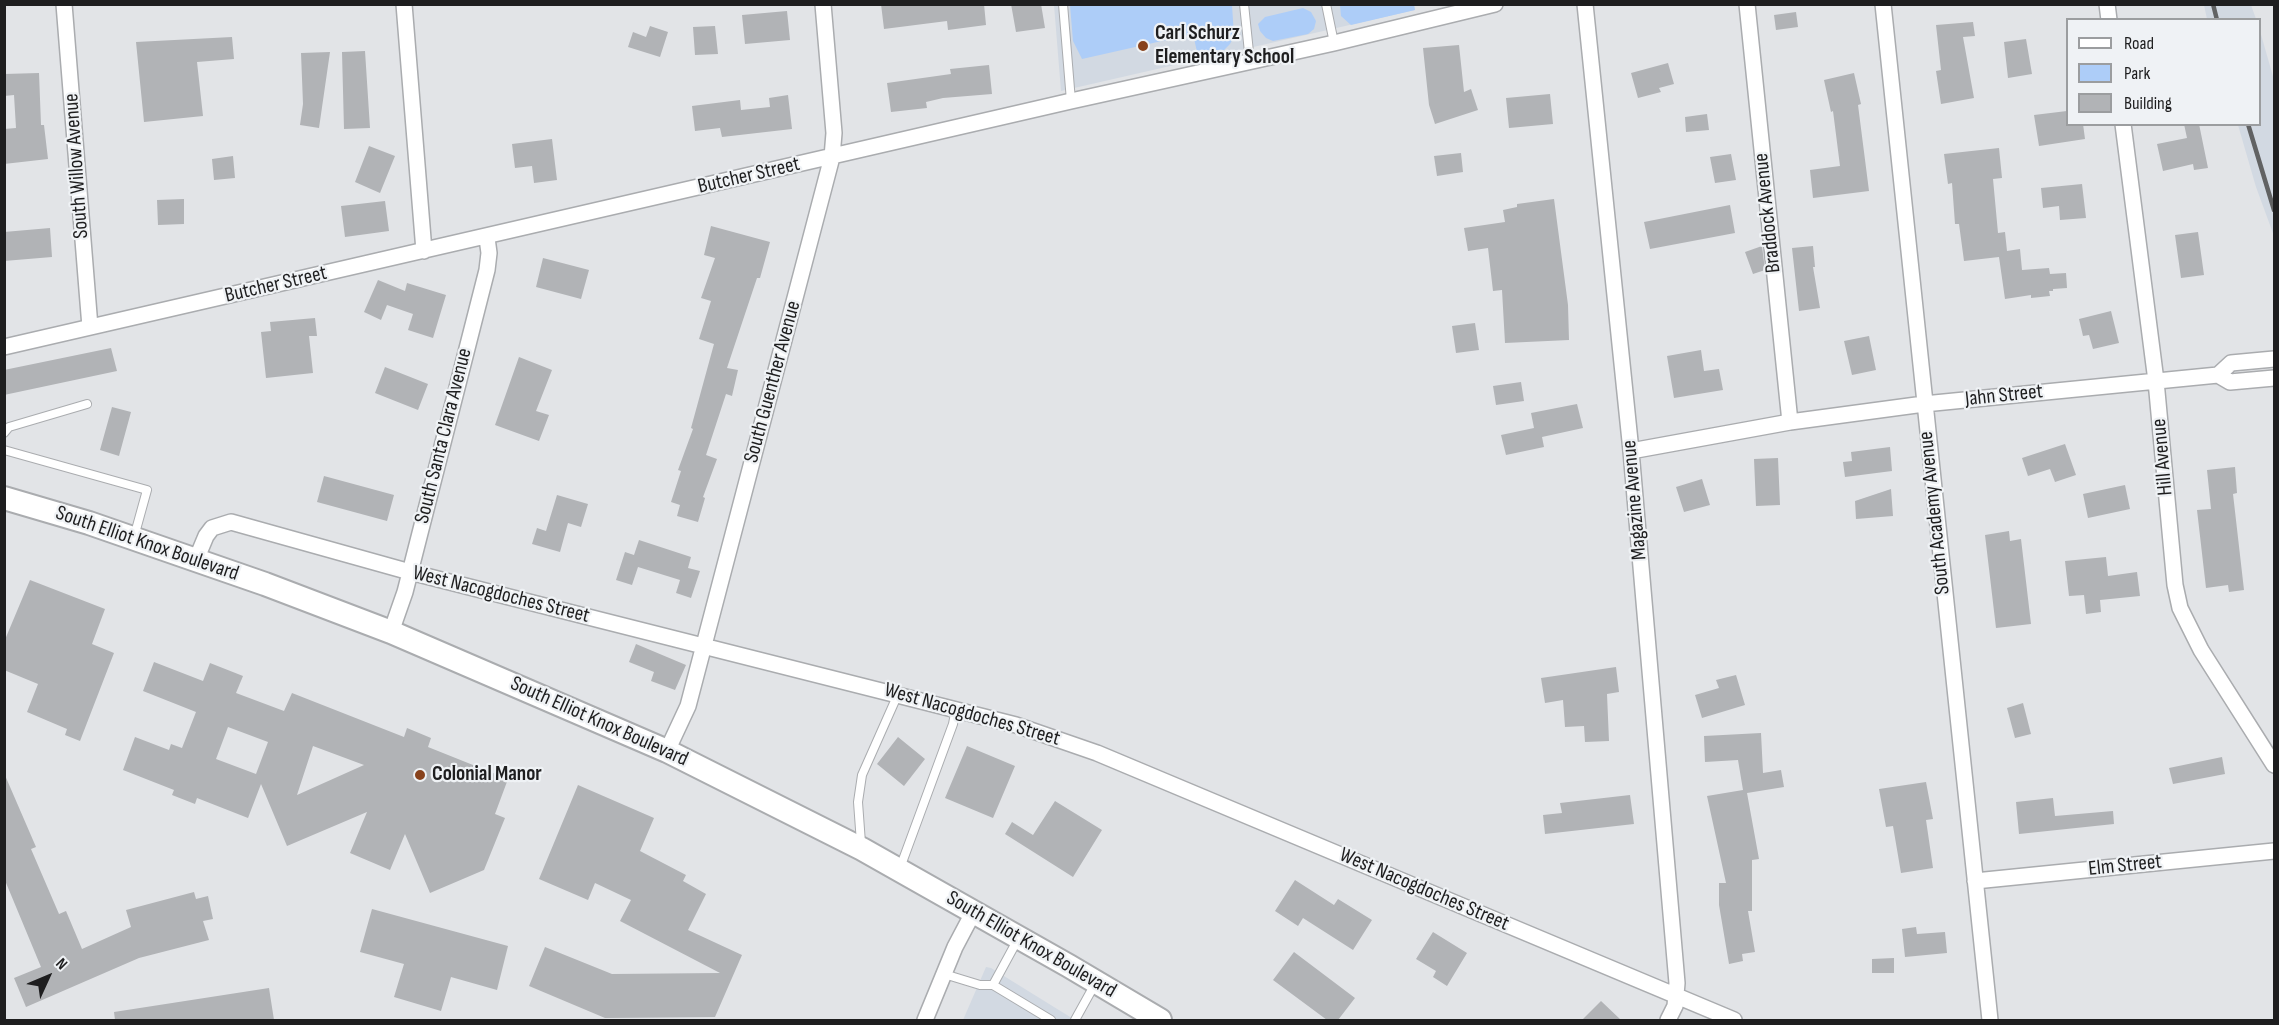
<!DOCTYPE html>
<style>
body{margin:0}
#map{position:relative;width:2279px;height:1025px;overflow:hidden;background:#e2e4e7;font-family:"Sofia Sans Condensed",sans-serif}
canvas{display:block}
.frame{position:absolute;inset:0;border:6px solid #1e1e1f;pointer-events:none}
.legend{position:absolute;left:2066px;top:18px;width:195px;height:108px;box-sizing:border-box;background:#eff2f5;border:2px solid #9b9d9f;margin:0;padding:8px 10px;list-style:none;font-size:18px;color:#1e1e1f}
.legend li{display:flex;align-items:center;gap:12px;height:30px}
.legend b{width:30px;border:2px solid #9b9d9f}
.north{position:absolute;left:18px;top:947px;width:60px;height:60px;-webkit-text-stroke:4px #eff2f5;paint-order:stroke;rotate:46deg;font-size:16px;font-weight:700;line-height:24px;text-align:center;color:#1e1e1f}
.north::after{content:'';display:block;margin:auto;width:21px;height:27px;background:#1e1e1f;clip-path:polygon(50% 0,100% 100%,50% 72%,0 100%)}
</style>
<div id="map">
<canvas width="2279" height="1025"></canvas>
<div class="frame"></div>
<ul class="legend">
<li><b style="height:8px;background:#fff"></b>Road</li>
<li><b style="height:16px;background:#adcdf8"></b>Park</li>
<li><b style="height:16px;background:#b1b3b6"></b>Building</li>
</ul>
<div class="north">N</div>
</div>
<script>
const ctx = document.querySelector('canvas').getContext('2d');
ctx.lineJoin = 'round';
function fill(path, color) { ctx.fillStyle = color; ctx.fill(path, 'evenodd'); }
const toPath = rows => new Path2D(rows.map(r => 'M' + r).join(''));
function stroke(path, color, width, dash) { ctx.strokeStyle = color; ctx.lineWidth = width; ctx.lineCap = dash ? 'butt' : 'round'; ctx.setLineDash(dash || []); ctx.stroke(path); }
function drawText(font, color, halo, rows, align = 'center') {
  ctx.font = font + ' "Sofia Sans Condensed",sans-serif'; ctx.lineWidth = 4.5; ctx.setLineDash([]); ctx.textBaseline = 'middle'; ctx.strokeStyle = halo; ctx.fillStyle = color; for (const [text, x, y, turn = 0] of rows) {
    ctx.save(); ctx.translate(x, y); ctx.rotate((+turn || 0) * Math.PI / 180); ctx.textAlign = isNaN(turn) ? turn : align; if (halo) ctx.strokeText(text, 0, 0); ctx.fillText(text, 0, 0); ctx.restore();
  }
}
fill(toPath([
 [1414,4,1415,10,1061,91,1054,5],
 [2204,5,2251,5,2256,19,2207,19],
 [2260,31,2274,80,2274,236,2256,187,2238,125,2260,124],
 [986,967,991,968,1075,1020,963,1020]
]), '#d2d9e2');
fill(toPath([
 [1070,5,1232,5,1234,36,1230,44,1221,53,1201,59,1198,56,1193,34,1082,59,1073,41],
 [1340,5,1414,5,1415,10,1351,25,1341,16],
 [1303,8,1311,12,1316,21,1314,29,1308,34,1273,41,1266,38,1260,31,1258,24,1265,17]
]), '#adcdf8');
fill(toPath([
 [881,4,984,4,986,25,948,30,947,21,884,29],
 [1011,4,1041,4,1045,28,1016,32],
 [787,11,790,40,745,44,742,15],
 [1796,12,1798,27,1776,30,1774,15],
 [1973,22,1975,36,1963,37,1974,98,1941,104,1936,71,1941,70,1936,25],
 [650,26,668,32,660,57,628,47,633,32,646,37],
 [715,26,718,54,695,55,693,27],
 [232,37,234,59,197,62,203,116,144,122,136,42],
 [2026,39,2032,74,2008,78,2004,42],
 [1459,45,1464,92,1471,89,1478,110,1435,124,1429,105,1423,48],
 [365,51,370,128,344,129,342,52],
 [330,52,319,128,300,125,303,104,301,53],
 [1668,63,1674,84,1659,88,1661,92,1638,98,1631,73],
 [989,65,992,94,943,98,926,102,927,108,891,112,887,83,951,74,950,69],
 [39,73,41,125,44,125,48,159,4,164,4,129,16,128,14,95,4,96,4,74],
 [1854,73,1861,104,1858,105,1869,191,1813,198,1810,170,1840,166,1833,111,1831,112,1824,80],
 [1550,94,1553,124,1509,128,1506,98],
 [788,95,792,129,722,137,720,128,695,131,692,106,740,100,741,110,770,107,769,98],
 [2067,111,2067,124,2083,124,2085,139,2039,146,2034,115],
 [1707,114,1709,130,1686,132,1685,117],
 [2184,124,2199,124,2208,168,2194,170,2193,164,2163,171,2157,144,2187,138],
 [552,139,557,180,534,183,532,166,515,168,512,144],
 [369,146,395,156,380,193,355,182],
 [1999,148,2002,178,1993,179,1998,233,2005,232,2007,251,2020,249,2022,270,2049,268,2050,274,2066,273,2067,288,2053,289,2053,291,2049,291,2050,296,2031,298,2031,295,2005,299,1999,257,1964,261,1959,224,1955,224,1952,183,1948,184,1944,154],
 [1461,153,1463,172,1437,176,1434,156],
 [1731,154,1736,180,1715,183,1710,157],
 [233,156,235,178,214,180,212,159],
 [2082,184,2086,218,2060,220,2059,206,2043,208,2041,188],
 [184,199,184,224,158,225,157,200],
 [1554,199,1568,305,1569,340,1505,343,1502,290,1493,291,1488,248,1468,251,1464,228,1505,222,1503,210,1517,207,1517,204],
 [385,201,389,231,345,237,341,206],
 [1730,205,1735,233,1650,249,1644,222],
 [711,226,770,242,760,278,757,278,727,368,738,370,732,396,726,394,706,455,717,459,703,497,705,498,698,522,677,516,680,505,671,502,681,471,678,470,693,429,691,428,714,344,699,339,711,301,701,298,715,258,704,255],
 [50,228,52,257,4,261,4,232],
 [2198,232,2204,275,2181,278,2175,235],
 [1762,246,1765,270,1753,274,1745,252],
 [1813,246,1815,267,1813,267,1820,308,1799,311,1792,248],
 [543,258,589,270,581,299,536,287],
 [378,280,405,291,407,283,446,295,433,338,408,330,413,314,387,305,381,320,364,312],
 [2111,311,2119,343,2093,349,2089,335,2083,336,2079,319],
 [315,318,317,336,309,336,313,373,266,378,261,332,271,331,270,322],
 [1475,323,1479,350,1456,353,1452,326],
 [1869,336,1876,370,1852,375,1844,341],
 [111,348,117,371,4,395,4,370],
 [1701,350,1704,371,1719,369,1723,390,1674,398,1667,356],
 [519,357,552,370,536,411,549,415,539,441,495,425],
 [385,367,428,384,418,410,375,393],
 [1521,382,1524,401,1496,405,1493,386],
 [1577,404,1583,428,1542,437,1544,447,1506,455,1501,435,1534,428,1531,413],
 [112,407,131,412,119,456,100,450],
 [2065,444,2076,475,2055,482,2050,469,2028,476,2022,458],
 [1890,447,1892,471,1845,477,1843,462,1852,461,1851,452],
 [1778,458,1780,505,1756,506,1754,459],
 [2235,467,2237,493,2233,494,2244,590,2229,592,2228,585,2206,588,2197,510,2211,509,2207,470],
 [324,476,394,495,387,521,317,502],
 [1702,479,1710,505,1684,512,1676,487],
 [2125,485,2130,509,2088,518,2083,494],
 [1891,489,1893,516,1856,519,1855,501],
 [557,495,588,504,581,527,568,523,560,552,532,544,537,528,546,531],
 [2009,531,2010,541,2021,539,2031,624,1996,628,1985,535],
 [639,540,691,557,688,568,700,571,691,598,676,593,680,580,638,567,632,585,616,580,625,552,634,555],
 [2106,557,2108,576,2137,572,2140,596,2100,600,2101,612,2086,614,2084,595,2069,596,2065,561],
 [30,580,105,609,92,644,114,653,80,741,65,735,67,729,27,712,38,684,4,670,4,642],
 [636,644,686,665,675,690,651,681,654,672,629,662],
 [154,662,203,681,210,663,243,676,236,693,284,711,292,693,404,737,407,728,431,738,428,747,508,779,495,814,505,818,484,870,430,893,405,834,390,870,350,853,367,812,287,846,261,784,248,818,197,798,195,804,172,795,174,790,123,770,135,737,169,750,171,744,182,748,196,712,143,691],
 [228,727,268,742,256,774,216,759],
 [313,746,364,765,297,795],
 [1616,667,1619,692,1607,694,1609,741,1585,742,1584,726,1565,727,1563,700,1545,703,1541,678],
 [1736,675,1745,705,1702,718,1695,695,1719,688,1716,680],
 [2023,703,2031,734,2015,738,2007,708],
 [1761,733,1763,773,1781,770,1784,787,1747,793,1759,859,1752,860,1752,911,1748,911,1755,952,1742,954,1743,961,1729,964,1719,905,1719,883,1726,883,1707,796,1743,790,1738,760,1705,762,1704,736],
 [898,737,925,759,904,786,877,764],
 [967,746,1015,766,993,818,945,798],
 [2222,757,2225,774,2173,784,2169,768],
 [4,773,36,847,31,849,59,914,66,911,82,949,131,927,126,910,194,892,196,899,208,896,213,919,203,921,209,940,139,958,26,1007,14,978,41,967,4,878],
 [1926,782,1933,819,1926,820,1933,868,1901,873,1893,826,1886,827,1879,789],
 [578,785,654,818,640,851,686,875,683,881,706,894,688,930,742,955,715,1017,605,1018,529,986,545,947,612,974,720,973,620,921,631,900,595,883,588,900,539,879],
 [1630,795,1634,824,1545,834,1543,815,1562,813,1560,803],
 [2053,798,2055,816,2113,811,2114,824,2019,834,2016,802],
 [1055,801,1102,830,1073,877,1005,834,1012,822,1033,835],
 [1295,880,1334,905,1338,899,1372,920,1353,950,1303,918,1298,926,1275,911],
 [372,909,508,946,497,990,451,977,441,1011,394,997,404,964,360,952],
 [1916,927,1917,934,1945,932,1947,953,1905,957,1902,929],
 [1433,932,1467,953,1447,986,1433,977,1436,971,1416,959],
 [1294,952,1355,998,1338,1020,1327,1020,1273,980],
 [1894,958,1894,973,1872,973,1872,959],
 [269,988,274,1020,115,1020,114,1012],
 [1601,1001,1621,1020,1582,1020]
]), '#b1b3b6');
const service = toPath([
 [1063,4,1071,101],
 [1244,4,1250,62],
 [1326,4,1334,43],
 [4,433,9,427,87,404],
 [4,450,147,490,134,537],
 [861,843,858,802,862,775,898,694],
 [900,868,953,724,956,708],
 [1018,939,993,985,1051,1020],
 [944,974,980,985,993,985],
 [1075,1020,1095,984]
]);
const minor = toPath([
 [64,4,90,327],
 [404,4,424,251],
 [1585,4,1631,451,1677,983,1675,1006,1668,1020],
 [1747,4,1790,422],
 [1883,4,1990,1020],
 [2107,4,2109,20],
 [2123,124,2156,381,2175,585,2180,608,2201,650,2274,765],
 [4,347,1071,101,1334,43,1495,4],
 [2218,375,2230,382,2274,378],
 [1631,451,1790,422,1924,404,2218,375,2231,363,2274,359],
 [196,560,206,536,212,528,231,522,410,572,1016,725,1097,753,1734,1020],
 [391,632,405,592,487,270,489,253,487,238],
 [667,751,688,706,832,157,834,133,823,4],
 [1975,881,2274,851],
 [925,1020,955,947,974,911]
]);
const secondary = toPath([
 [4,498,89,523,265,584,391,632,667,751,862,849,1069,966,1160,1020]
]);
stroke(service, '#aaacaf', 10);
stroke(minor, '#aaacaf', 18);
stroke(secondary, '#aaacaf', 26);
stroke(service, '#fff', 8);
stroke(minor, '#fff', 15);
stroke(secondary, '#fff', 22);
stroke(toPath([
 [2213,4,2217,20],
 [2248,124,2274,210]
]), '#616263', 4.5);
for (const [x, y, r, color] of [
 [1143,46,6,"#88421c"],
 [420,775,6,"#88421c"]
]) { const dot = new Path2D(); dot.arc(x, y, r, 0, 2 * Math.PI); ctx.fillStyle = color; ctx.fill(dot); stroke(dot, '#eff2f5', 2); }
drawText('bold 21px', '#1e1e1f', '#eff2f5', [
 ["Carl Schurz",1155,34],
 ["Elementary School",1155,58],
 ["Colonial Manor",432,775]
], 'left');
drawText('21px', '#1e1e1f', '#eff2f5', [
 ["South Willow Avenue",77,166,-94],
 ["Butcher Street",749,176,-13],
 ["Braddock Avenue",1768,213,-96],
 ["Butcher Street",276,285,-13],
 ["South Guenther Avenue",773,382,-75],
 ["Jahn Street",2004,396,-6],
 ["South Santa Clara Avenue",444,436,-76],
 ["Hill Avenue",2163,457,-95],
 ["Magazine Avenue",1635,500,-95],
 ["South Academy Avenue",1935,513,-96],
 ["South Elliot Knox Boulevard",147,544,19],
 ["West Nacogdoches Street",501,595,14],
 ["West Nacogdoches Street",972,715,16],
 ["South Elliot Knox Boulevard",599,722,24],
 ["Elm Street",2125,866,-6],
 ["West Nacogdoches Street",1424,890,23],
 ["South Elliot Knox Boulevard",1031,945,30]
]);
</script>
